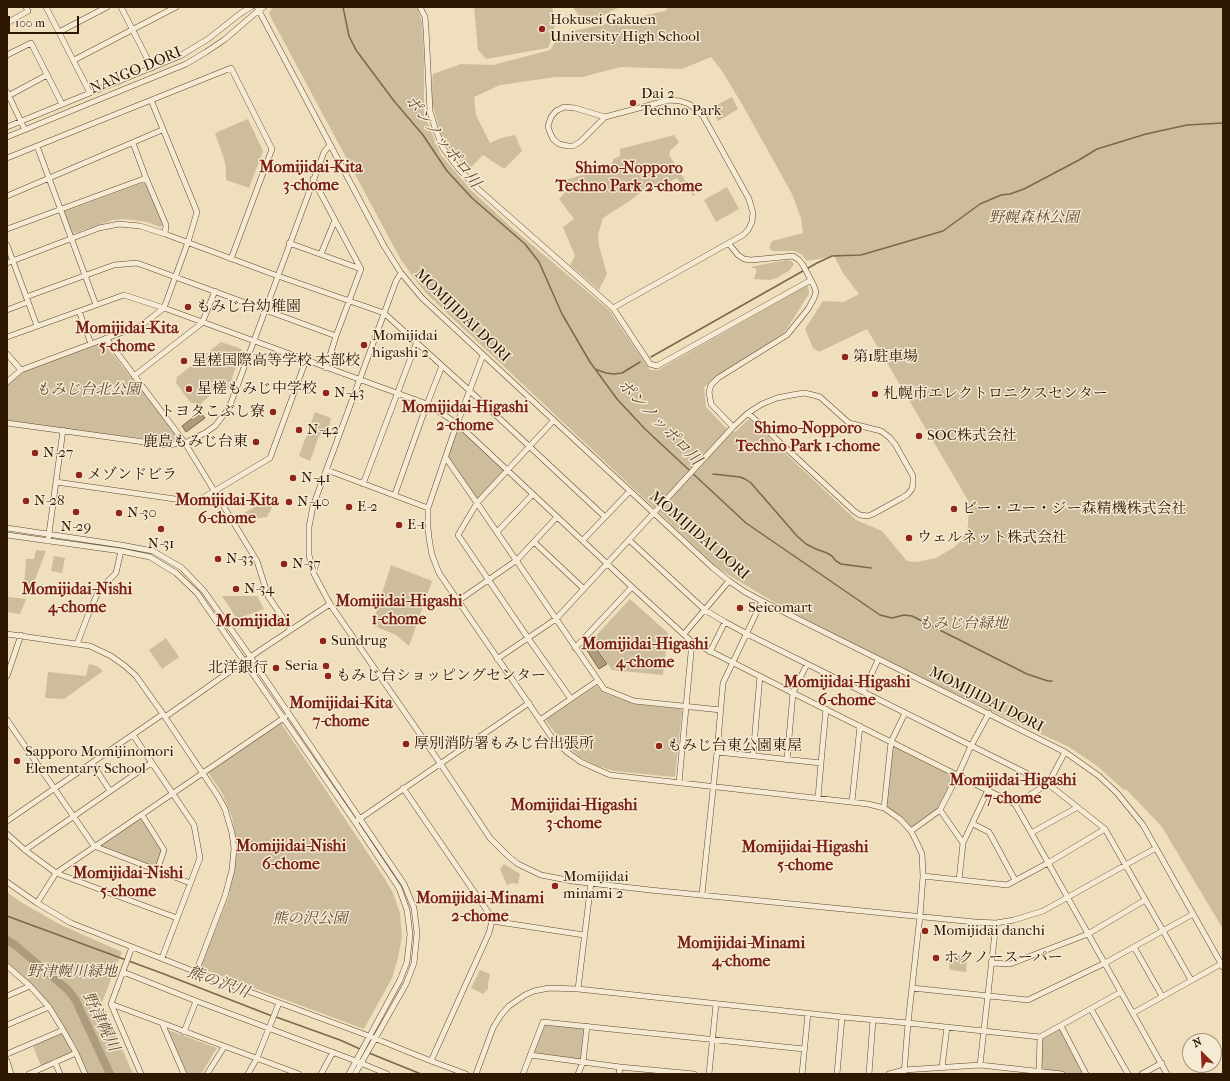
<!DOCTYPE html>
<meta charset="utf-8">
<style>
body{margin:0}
#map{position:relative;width:1230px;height:1081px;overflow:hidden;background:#efdfbc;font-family:"IM FELL French Canon",serif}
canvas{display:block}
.frame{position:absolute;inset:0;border:8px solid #2e1802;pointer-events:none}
.north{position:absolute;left:1182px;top:1033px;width:40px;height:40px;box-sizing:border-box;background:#f5ead3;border:1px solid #a5967f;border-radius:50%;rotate:336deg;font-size:11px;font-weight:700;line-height:16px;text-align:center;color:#2e1802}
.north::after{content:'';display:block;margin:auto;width:14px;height:18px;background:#8f2418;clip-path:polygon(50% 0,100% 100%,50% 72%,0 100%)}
.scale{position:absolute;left:8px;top:16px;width:71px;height:18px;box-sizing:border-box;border:2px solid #2e1802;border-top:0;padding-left:5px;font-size:12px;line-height:14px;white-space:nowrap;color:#2e1802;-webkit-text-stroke:3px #f5ead3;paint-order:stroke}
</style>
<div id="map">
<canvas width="1230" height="1081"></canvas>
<div class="frame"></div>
<div class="north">N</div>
<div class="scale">100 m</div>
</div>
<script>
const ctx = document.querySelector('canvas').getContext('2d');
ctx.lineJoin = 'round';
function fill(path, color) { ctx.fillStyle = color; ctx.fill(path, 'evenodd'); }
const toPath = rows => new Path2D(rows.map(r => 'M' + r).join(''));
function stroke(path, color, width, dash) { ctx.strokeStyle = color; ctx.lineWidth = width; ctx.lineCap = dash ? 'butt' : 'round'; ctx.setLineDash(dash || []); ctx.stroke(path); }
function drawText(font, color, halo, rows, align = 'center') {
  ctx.font = font + ' "IM FELL French Canon","Noto Serif JP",serif'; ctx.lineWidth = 3; ctx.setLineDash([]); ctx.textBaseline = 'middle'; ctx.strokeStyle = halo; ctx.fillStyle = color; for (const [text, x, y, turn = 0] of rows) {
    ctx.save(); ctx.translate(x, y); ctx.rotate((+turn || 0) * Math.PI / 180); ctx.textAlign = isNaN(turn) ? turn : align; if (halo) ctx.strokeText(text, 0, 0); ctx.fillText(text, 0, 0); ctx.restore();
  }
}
fill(toPath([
 [274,7,417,7,422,22,424,59,424,114,441,155,471,190,512,228,609,310,650,370,658,370,808,285,809,294,784,333,704,387,706,407,725,427,735,432,749,419,856,520,882,531,907,561,917,562,936,558,953,548,961,541,968,526,969,502,867,329,819,352,813,348,805,329,823,301,844,302,859,294,843,273,834,256,807,261,801,254,794,251,773,251,769,248,772,241,803,233,801,218,792,194,742,104,722,71,711,57,682,69,621,67,582,77,556,77,500,85,474,97,476,115,490,143,501,138,515,135,522,151,504,169,483,155,468,170,448,147,440,132,431,98,433,74,461,64,493,65,550,50,558,38,577,30,665,11,669,7,1223,7,1223,929,1162,827,1126,789,1124,790,1096,765,1069,747,877,657,777,604,719,569,430,297,420,286,401,260,269,14,271,9],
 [474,7,552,7,554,15,555,24,553,36,548,48,486,59,478,50],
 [573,7,620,7,590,22,579,16],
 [732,97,738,109,718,121,711,108],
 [248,119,263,151,249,188,226,180,226,168,224,159,215,133],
 [674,135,679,142,670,151,669,155,695,196,693,196,687,185,684,188,677,178,657,189,649,186,628,202,603,218,598,234,599,246,607,274,599,290,570,265,575,256,563,227,574,219,559,199,567,190,565,180,612,166,613,159,620,156,620,149],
 [145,182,163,225,160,227,147,222,125,219,113,220,72,234,63,212],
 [727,187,739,209,716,222,704,200],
 [787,260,792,261,794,264,790,270,777,278,770,280,754,279,757,269,750,267],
 [221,342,242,349,228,390,221,384,199,406,190,402,176,383,177,377],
 [104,343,177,435,176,440,166,441,88,432,7,421,7,383,22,371,72,352],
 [315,412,331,418,329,427,319,436,310,461,299,456],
 [458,424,507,470,477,503,446,458],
 [270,499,273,505,267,517,246,520,242,514],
 [36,550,46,551,32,587,24,586,26,559,34,559],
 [54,556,65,558,62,573,51,571],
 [391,565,432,581,409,646,396,635,372,625],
 [222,596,257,596,264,609,237,619],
 [7,597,26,599,20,614,7,612],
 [630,599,668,633,663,675,612,670,592,640],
 [166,638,179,657,162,669,149,650],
 [89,664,97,666,103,671,64,699,45,698,48,672,86,676],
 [596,686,598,686,602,692,633,704,681,709,682,711,675,776,674,777,614,771,598,766,580,757,563,743,546,721,547,719],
 [281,723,385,879,393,893,400,913,402,937,398,958,392,978,364,1029,200,968,229,896,237,846,232,817,222,793,208,772],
 [891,742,958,775,940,810,911,831,884,808],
 [142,818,162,850,155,868,99,846],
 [504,864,520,874,518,884,512,883,507,885,500,869],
 [7,892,19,901,59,924,122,952,102,1002,133,1074,88,1074,75,1044,48,1004,18,972,7,964],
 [950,954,967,956,966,972,950,970,949,966],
 [480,970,490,974,488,983,488,989,483,994,471,988],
 [543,1022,587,1026,583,1062,530,1055],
 [1061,1026,1086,1074,1062,1074,1039,1072,1040,1037],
 [168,1030,217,1048,201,1074,187,1074],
 [63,1033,72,1052,41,1066,33,1046]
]), '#cebd9c');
const water = toPath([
 [200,412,205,418,186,432,182,426,200,412],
 [593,644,607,664,599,669,586,649,593,644]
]);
fill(water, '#ad9b7d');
stroke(water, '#7a674c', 1);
stroke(toPath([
 [343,7,349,36,356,50,394,101,423,135,447,171,472,198,525,244,539,262,562,314,590,362,617,399,645,429,746,523,880,615,892,618,904,615,912,616,1027,674,1048,681,1052,681],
 [651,357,817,263,832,256,861,255,943,231,980,204,1001,195,1010,194,1024,189,1079,160,1097,149,1146,134,1187,125,1223,123],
 [595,369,606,373,614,374,622,373,640,362],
 [713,474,740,477,745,479,751,483,797,536,806,544,816,549,827,553,832,556,836,561,841,564,871,568],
 [7,916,164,974,272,1016],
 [276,1017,340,1040,360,1049],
 [369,1053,421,1074]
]), '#7a674c', 1.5);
stroke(toPath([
 [7,940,15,945,68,990,75,999,110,1074]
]), '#ad9b7d', 8);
const minor = toPath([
 [46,7,90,93],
 [121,7,152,68],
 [257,7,384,246,401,273,422,298,713,568,729,581,745,592,762,601,1065,752,1099,776,1117,793,1143,825,1223,967],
 [420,7,425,17,426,29,430,111,435,128,443,148,458,168,478,189,613,308,650,364,657,366,811,280],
 [7,23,28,11,26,7],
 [59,32,107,7],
 [7,55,31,43,62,104],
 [74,60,176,7],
 [7,92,25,130],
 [8,96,47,75],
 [605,117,575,108,564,107,556,111,551,117,548,126,549,130,553,139,559,144,568,146,573,146,580,142,605,117,669,100,680,101,689,104,697,110,703,116,749,199,753,213,752,222,748,230,743,235,613,308],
 [7,127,180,56,208,39,241,13,251,7],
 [7,137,186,64,206,52,224,40,259,10,264,7],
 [133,143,146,178,166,225,165,234],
 [37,146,96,305],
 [7,158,231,68,272,149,231,259],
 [313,179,361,269,336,336,326,368],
 [7,196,162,130],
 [7,229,146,178],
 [289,243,361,269],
 [729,244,738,255,744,259,751,260,793,256,799,260,803,265,814,286,816,292,814,298,808,309,787,335,718,378,711,385,709,392,711,404,733,427],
 [7,245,37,326],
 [321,254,335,220],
 [7,263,99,228,119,224,140,226,165,234,278,276,384,313,470,391,605,517],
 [401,273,396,281,313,506,309,527,309,555,314,574,330,604,440,763,490,838,508,856,518,864,541,875,572,881,650,890,975,922,996,923,1014,920,1043,911,1156,848],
 [26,297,114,265,137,263,336,336],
 [7,310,28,302],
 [79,311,91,344],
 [7,337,124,295,164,308,427,404,458,424,632,587,692,642,793,693,1015,804,1167,1074],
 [106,338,185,443,257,561,268,596,291,630],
 [7,354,21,370],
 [483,355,454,432,428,508,428,527,429,538,432,555,439,573,553,739,567,752,581,762,610,775,868,804,884,808,900,819,911,831,917,843,922,854,923,876,920,916,908,1023,904,1074],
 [134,376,202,323,215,291],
 [7,382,21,370,142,325,164,308,188,242,197,212,151,100],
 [554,420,477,503,458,535,528,638,571,699],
 [7,423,166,445,185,443,205,433,215,426,229,408,324,152,330,145],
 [446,458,477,503,604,689,634,701,721,710],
 [327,470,428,508],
 [56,482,196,502,270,458,306,360],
 [363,484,416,344],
 [395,494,427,404,442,366],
 [7,528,121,545,153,551,182,568,204,591,245,649,404,884,414,908,417,933,414,963,406,984,355,1074],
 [497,532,533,494],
 [7,535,121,551,150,557,176,573,197,593,355,822,399,888,407,910,410,934,407,962,400,980,349,1074],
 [583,540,630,491],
 [629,540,705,610,725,622,747,634,1048,784,1105,829,1191,980],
 [48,541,63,430],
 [534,542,584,589],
 [458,601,517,560,557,517],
 [7,634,90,646,111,656,125,666,136,676,163,714,218,796,225,809,232,833,234,848,232,870,225,896,196,972],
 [684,634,729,581],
 [77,644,88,615,99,590,116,573,121,551],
 [575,648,632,587],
 [710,652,725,622],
 [497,659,556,619,733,427,748,413,762,404,777,398,792,395,804,393,813,395,820,397,849,423,881,431,889,437,895,444,913,476,913,483,912,489,907,495,902,498,873,514,868,516,860,515,854,511,748,413],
 [7,676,21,635],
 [863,692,878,660],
 [165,717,259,651,330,604],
 [7,720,94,846,190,883],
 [540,720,597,681],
 [133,735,194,825,200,858,162,958],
 [717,752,821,763],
 [753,756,760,676],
 [787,760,793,693,807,664],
 [92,763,110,791],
 [679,783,692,642],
 [403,788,490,915,492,921,489,933,431,1061],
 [818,798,821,763,826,709],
 [852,801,860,726],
 [1015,804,1048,784,1065,752],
 [884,808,891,742,905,713],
 [940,810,963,843],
 [142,815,164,850,157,871],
 [358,820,529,703],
 [7,821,163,714],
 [973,824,989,832,1015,880],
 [911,831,940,810,958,775,971,746,989,713],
 [1031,833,1076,808],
 [7,834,25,850,56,873,177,918],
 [25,850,151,763],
 [923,876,1007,885,1048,863,1105,829],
 [959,880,963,843,988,790],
 [7,882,37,903,71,923,196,972,369,1036,431,1061,466,1074],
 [702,894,717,752,723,683,762,601],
 [37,903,56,873,285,717],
 [492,921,584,935],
 [132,947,111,1004,141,1074],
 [1134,947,1162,996],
 [991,963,1010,964,1088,934,1145,900],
 [7,966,30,986,49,1007,63,1030,76,1053,85,1074],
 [123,972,196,1001,356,1061,387,1074],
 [912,988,1028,1000,1105,963,1193,914],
 [578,989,591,883],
 [7,996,30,986],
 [111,1004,299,1074],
 [1091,1009,1128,1074],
 [1133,1013,1221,964],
 [162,1023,184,1074],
 [7,1025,49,1007],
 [1061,1026,1086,1074],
 [184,1032,196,1001],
 [7,1054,63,1030],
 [530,1055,620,1067,694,1074],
 [7,1061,11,1074],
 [55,1062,60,1074],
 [980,1065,996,923],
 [942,1067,947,1027],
 [1039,1072,1040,1037],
 [29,1074,76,1053],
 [207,1074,224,1047],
 [248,1074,257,1058,279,1003],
 [321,1074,333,1052],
 [476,1074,493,1028,501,1015,509,1006,525,995,534,991,549,988,578,989,842,1017,908,1023,1040,1037,1121,992],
 [523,1074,543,1022,804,1049],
 [578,1074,583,1062,587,1026],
 [619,1074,620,1067],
 [709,1074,716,1004],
 [802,1074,808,1013],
 [837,1074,842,1017],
 [869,1074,873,1020],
 [889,1074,904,1070,980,1065,1062,1074],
 [1142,1074,1162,1063]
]);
stroke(minor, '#5e4a30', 6);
stroke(minor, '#f5ead3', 5);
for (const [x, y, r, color] of [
 [542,29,4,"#8f2418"],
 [633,103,4,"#8f2418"],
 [188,307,4,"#8f2418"],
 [364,345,4,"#8f2418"],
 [845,357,4,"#8f2418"],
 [184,361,4,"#8f2418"],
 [189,389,4,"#8f2418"],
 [326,393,4,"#8f2418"],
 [875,394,4,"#8f2418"],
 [273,412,4,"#8f2418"],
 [299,430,4,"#8f2418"],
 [919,436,4,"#8f2418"],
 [256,442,4,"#8f2418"],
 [35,453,4,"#8f2418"],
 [79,475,4,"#8f2418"],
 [293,478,4,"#8f2418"],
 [26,501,4,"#8f2418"],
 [289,502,4,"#8f2418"],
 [349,507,4,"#8f2418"],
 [954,509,4,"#8f2418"],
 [76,512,4,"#8f2418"],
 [119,513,4,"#8f2418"],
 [399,525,4,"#8f2418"],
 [161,529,4,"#8f2418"],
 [909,538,4,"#8f2418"],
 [218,559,4,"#8f2418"],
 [284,564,4,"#8f2418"],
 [236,589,4,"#8f2418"],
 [740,608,4,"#8f2418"],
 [323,641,4,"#8f2418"],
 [326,666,4,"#8f2418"],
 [276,668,4,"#8f2418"],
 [328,676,4,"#8f2418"],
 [406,744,4,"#8f2418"],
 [659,746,4,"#8f2418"],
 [17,761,4,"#8f2418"],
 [555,886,4,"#8f2418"],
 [925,931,4,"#8f2418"],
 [936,958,4,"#8f2418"]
]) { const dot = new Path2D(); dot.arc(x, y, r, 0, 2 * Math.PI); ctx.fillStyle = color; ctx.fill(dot); stroke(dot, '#f5ead3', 1.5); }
drawText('15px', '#2e1802', '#f5ead3', [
 ["Hokusei Gakuen",550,20],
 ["University High School",550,37],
 ["Dai 2",641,94],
 ["Techno Park",641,111],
 ["もみじ台幼稚園",196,307],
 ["Momijidai",372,336],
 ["higashi 2",372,353],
 ["第1駐車場",853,357],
 ["星槎国際高等学校 本部校",192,361],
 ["星槎もみじ中学校",197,389],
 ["N-43",334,393],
 ["札幌市エレクトロニクスセンター",883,394],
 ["トヨタこぶし寮",265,412,"right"],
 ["N-42",307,430],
 ["SOC株式会社",927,436],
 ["鹿島もみじ台東",248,442,"right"],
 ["N-27",43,453],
 ["メゾンドビラ",87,475],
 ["N-41",301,478],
 ["N-28",34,501],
 ["N-40",297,502],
 ["E-2",357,507],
 ["ビー・ユー・ジー森精機株式会社",962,509],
 ["N-30",127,513],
 ["E-1",407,525],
 ["N-29",76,527,"center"],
 ["ウェルネット株式会社",917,538],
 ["N-31",161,544,"center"],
 ["N-33",226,559],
 ["N-37",292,564],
 ["N-34",244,589],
 ["Seicomart",748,608],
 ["Sundrug",331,641],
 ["Seria",318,666,"right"],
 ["北洋銀行",268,668,"right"],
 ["もみじ台ショッピングセンター",336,676],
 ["厚別消防署もみじ台出張所",414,744],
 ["もみじ台東公園東屋",667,746],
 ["Sapporo Momijinomori",25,752],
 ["Elementary School",25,769],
 ["Momijidai",563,877],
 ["minami 2",563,894],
 ["Momijidai danchi",933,931],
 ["ホクノースーパー",944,958]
], 'left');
drawText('15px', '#2e1802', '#f5ead3', [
 ["NANGO DORI",136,71,-23],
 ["MOMIJIDAI DORI",462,316,44],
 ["MOMIJIDAI DORI",699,536,41],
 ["MOMIJIDAI DORI",986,700,27]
]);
drawText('italic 15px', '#5e4a30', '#f5ead3', [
 ["野幌森林公園",1034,218],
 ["もみじ台北公園",88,390],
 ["もみじ台緑地",963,624],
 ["熊の沢公園",310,919],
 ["野津幌川緑地",72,972]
]);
drawText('italic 16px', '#614c33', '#f5ead3', [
 ["ポンノッポロ川",442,142,52],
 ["ポンノッポロ川",659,423,46],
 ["熊の沢川",218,983,20],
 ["野津幌川",100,1022,64]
]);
drawText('bold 16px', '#7a1f14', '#f5ead3', [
 ["Momijidai-Kita",311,168],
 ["3-chome",311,186],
 ["Shimo-Nopporo",629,169],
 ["Techno Park 2-chome",629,187],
 ["Momijidai-Kita",127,329],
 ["5-chome",127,347],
 ["Momijidai-Higashi",465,408],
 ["2-chome",465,426],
 ["Shimo-Nopporo",808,429],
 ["Techno Park 1-chome",808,447],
 ["Momijidai-Kita",227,501],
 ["6-chome",227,519],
 ["Momijidai-Nishi",77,590],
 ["4-chome",77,608],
 ["Momijidai-Higashi",399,602],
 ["1-chome",399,620],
 ["Momijidai-Higashi",645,645],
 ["4-chome",645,663],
 ["Momijidai-Higashi",847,683],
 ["6-chome",847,701],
 ["Momijidai-Kita",341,704],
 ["7-chome",341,722],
 ["Momijidai-Higashi",1013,781],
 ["7-chome",1013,799],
 ["Momijidai-Higashi",574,806],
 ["3-chome",574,824],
 ["Momijidai-Nishi",291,847],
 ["6-chome",291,865],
 ["Momijidai-Higashi",805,848],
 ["5-chome",805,866],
 ["Momijidai-Nishi",128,874],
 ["5-chome",128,892],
 ["Momijidai-Minami",480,899],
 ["2-chome",480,917],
 ["Momijidai-Minami",741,944],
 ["4-chome",741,962]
]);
drawText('bold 17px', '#7a1f14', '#f5ead3', [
 ["Momijidai",253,622]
]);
</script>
